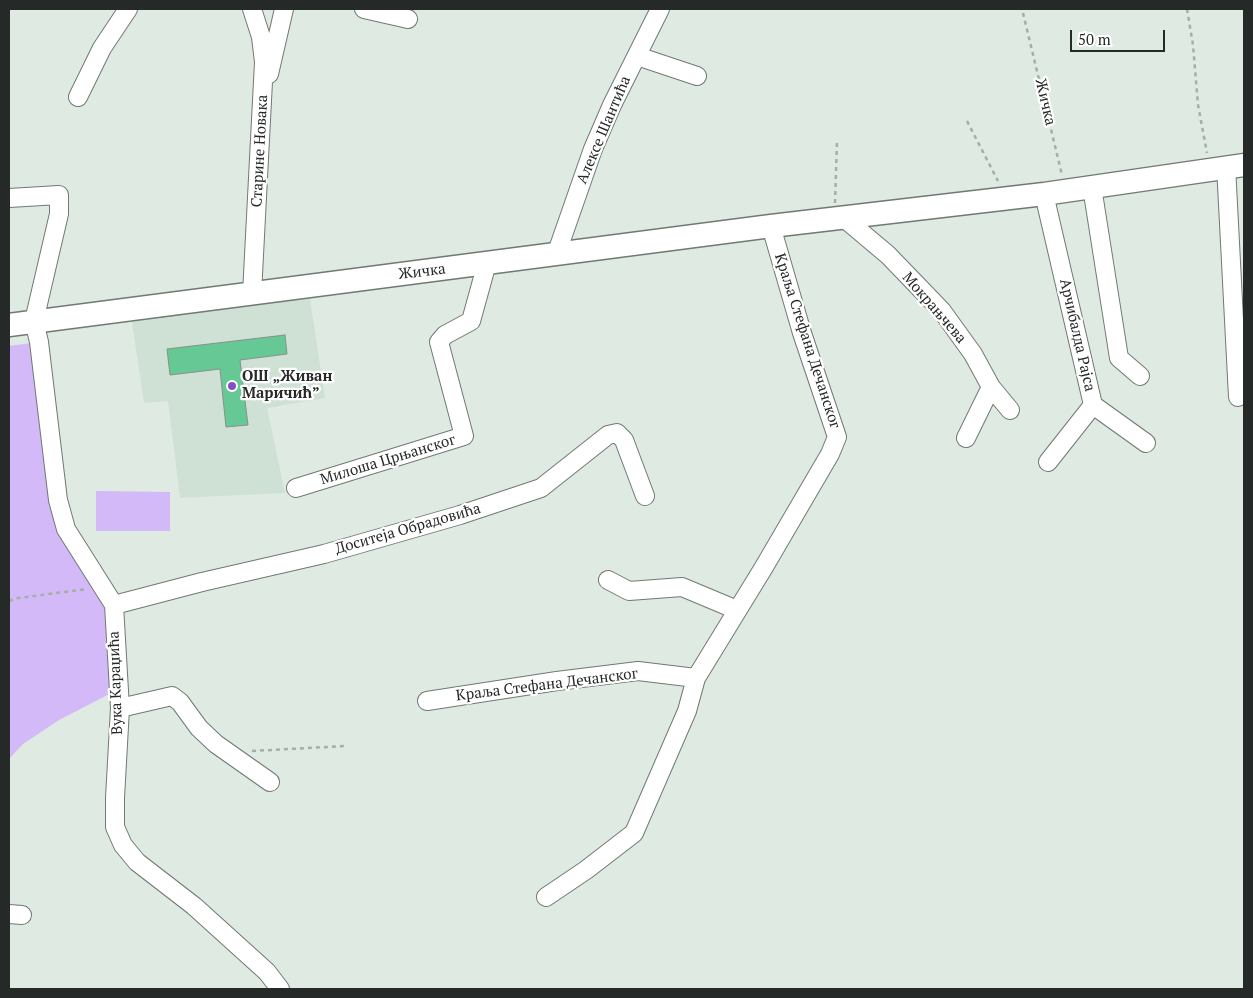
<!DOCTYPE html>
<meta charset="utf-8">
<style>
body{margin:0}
#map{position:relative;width:1253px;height:998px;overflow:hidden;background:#dfeae3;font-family:"PT Serif",serif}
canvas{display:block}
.frame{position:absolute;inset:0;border:10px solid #252927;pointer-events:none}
.scale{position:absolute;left:1070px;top:30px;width:95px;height:22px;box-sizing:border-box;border:2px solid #252927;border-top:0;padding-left:6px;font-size:15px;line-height:18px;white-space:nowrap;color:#252927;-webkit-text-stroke:4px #fff;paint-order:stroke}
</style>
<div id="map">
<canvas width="1253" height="998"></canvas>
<div class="frame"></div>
<div class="scale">50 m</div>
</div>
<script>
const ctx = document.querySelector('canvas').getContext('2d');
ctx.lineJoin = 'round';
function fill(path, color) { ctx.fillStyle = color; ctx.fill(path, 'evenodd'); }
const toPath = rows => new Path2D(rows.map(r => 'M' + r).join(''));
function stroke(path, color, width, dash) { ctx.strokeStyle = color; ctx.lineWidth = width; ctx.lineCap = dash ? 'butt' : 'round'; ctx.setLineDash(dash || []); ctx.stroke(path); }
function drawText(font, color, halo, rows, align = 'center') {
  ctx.font = font + ' "PT Serif",serif'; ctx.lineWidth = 4.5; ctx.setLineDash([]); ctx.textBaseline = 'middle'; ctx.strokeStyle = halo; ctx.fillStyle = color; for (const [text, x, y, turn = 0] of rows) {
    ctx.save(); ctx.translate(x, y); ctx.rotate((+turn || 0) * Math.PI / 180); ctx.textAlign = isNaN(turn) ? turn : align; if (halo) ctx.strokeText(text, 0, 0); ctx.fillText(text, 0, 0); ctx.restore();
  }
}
fill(toPath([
 [308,286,325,398,267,408,285,493,180,498,168,401,144,403,130,309]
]), '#cfe0d5');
fill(toPath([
 [39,342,58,500,114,605,119,689,59,720,23,744,9,759,9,346],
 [96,491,170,492,170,531,96,531]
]), '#d3b9f8');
const building = toPath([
 [285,335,287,354,240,360,248,425,226,427,220,369,170,375,167,349,285,335]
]);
fill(building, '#66c995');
stroke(building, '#87918a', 1);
const minor = toPath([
 [364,9,408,19],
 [637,56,697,76],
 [269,74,284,9],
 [78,97,102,48,128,9],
 [1226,166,1238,397],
 [1092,187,1119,358,1140,376],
 [1044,194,1093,405,1048,462],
 [9,198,59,195,59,214,34,321,39,342,58,500,66,529,114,605,120,708,115,798,115,827,123,845,137,862,194,906,267,972,280,989],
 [844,218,888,255,942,311,973,354,991,387,1010,410],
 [556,255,593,149,612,105,660,9],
 [252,294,264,62,261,37,252,9],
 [1093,405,1146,443],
 [966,438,991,387],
 [296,488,464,436,439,342,445,335,471,321,487,263],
 [608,580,629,591,682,587,737,610],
 [114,605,202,582,324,554,460,515,541,488,608,435,617,433,624,440,645,496],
 [427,701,557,681,638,671,696,678],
 [120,708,172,696,180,702,199,728,216,744,270,782],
 [546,897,586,870,634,833,687,711,696,678,764,567,830,454,837,437,802,333,771,226],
 [9,914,22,915]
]);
const major = toPath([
 [9,325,771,226,1044,194,1244,165]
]);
stroke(minor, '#707973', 20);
stroke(major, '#707973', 25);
stroke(toPath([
 [1187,9,1193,45,1198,105,1207,153],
 [1023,13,1062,175],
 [967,121,998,181],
 [835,203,837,142],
 [9,601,18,598,88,589],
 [252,751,345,746]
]), '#a5aea9', 2.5, [4, 4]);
stroke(minor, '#fff', 18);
stroke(major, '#fff', 22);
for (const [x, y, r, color] of [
 [232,386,5,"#884ec4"]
]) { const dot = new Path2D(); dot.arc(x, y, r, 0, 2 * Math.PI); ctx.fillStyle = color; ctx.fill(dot); stroke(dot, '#fff', 2); }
drawText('15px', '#252927', '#fff', [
 ["Жичка",1045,102,77],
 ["Алексе Шантића",604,130,-67],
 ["Старине Новака",260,151,-87],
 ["Жичка",422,272,-7],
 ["Мокрањчева",934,308,49],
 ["Арчибалда Рајса",1077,335,77],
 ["Краља Стефана Дечанског",807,341,72],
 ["Милоша Црњанског",388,460,-17],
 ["Доситеја Обрадовића",408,529,-16],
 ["Вука Караџића",116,683,-92],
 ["Краља Стефана Дечанског",547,685,-7]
]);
drawText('bold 15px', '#252927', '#fff', [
 ["ОШ „Живан",242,377],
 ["Маричић”",242,394]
], 'left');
</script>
